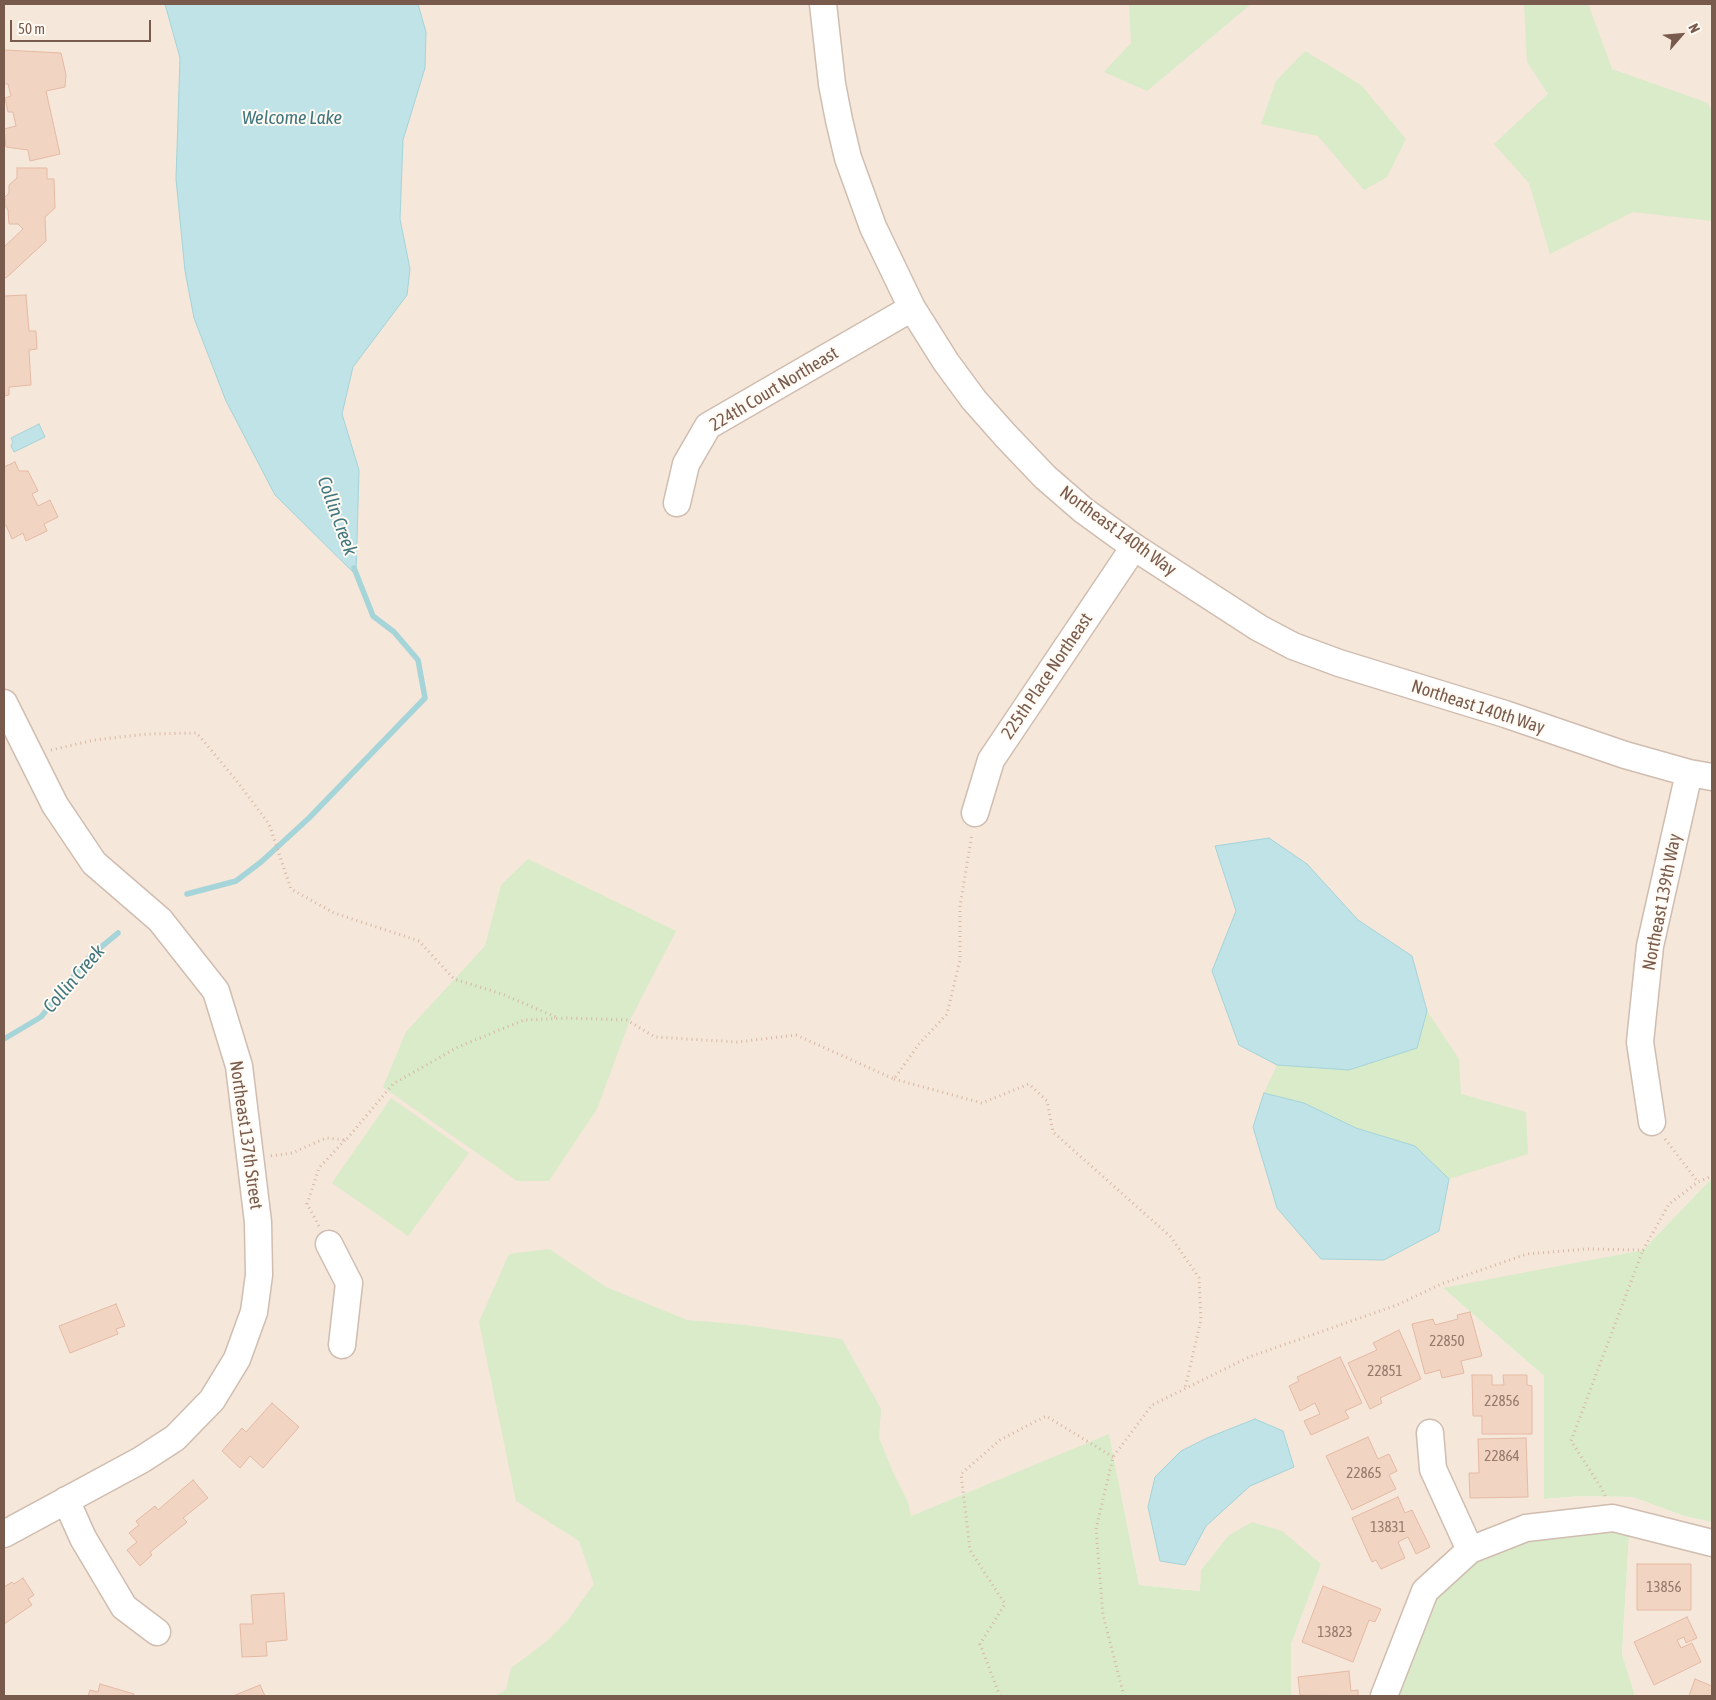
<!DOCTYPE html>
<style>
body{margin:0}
#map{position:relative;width:1716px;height:1700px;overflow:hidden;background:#fdf5ec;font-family:"Asap Condensed",sans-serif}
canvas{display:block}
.frame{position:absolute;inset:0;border:5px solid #795b4d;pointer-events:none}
.north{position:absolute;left:1656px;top:10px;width:50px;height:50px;-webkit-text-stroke:4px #fffaf3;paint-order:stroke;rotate:63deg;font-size:14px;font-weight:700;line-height:20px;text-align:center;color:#795b4d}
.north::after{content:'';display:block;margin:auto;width:18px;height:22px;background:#795b4d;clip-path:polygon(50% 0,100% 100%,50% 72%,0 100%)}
.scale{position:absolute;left:10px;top:20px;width:141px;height:22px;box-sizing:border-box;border:2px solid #795b4d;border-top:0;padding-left:6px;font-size:15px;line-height:18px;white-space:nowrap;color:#795b4d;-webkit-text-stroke:4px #fffaf3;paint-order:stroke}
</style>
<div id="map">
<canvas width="1716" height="1700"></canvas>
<div class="frame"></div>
<div class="north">N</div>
<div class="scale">50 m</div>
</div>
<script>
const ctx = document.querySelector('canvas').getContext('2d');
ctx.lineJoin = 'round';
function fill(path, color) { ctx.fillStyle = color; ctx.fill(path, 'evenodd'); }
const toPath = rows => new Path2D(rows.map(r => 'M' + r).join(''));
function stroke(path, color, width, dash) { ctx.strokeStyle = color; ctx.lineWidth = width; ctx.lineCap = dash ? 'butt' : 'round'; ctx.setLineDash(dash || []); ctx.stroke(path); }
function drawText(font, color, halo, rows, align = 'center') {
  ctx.font = font + ' "Asap Condensed",sans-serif'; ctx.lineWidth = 4; ctx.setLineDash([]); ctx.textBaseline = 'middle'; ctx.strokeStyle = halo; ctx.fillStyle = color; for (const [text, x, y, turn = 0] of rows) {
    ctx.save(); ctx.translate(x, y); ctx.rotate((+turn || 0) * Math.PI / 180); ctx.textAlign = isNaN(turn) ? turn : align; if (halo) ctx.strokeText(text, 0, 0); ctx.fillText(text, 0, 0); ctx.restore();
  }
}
fill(toPath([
 [4,4,1712,4,1712,1178,1643,1250,1444,1289,1544,1376,1544,1499,1582,1496,1633,1497,1684,1516,1712,1522,1712,1696,1635,1696,1622,1654,1629,1536,1399,1675,1398,1696,1291,1696,1291,1644,1321,1564,1228,1536,1201,1570,1201,1591,1139,1585,1109,1435,911,1516,493,1696,4,1696]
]), '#f5e7da');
fill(toPath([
 [1129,4,1251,4,1147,91,1104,72,1131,43],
 [1524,4,1583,4,1589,6,1612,69,1708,103,1712,111,1712,221,1633,212,1550,254,1529,183,1494,144,1548,94,1527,62],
 [1305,51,1361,85,1406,139,1387,177,1364,190,1318,136,1261,124,1276,81],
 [528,859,676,931,630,1020,597,1109,549,1181,517,1181,383,1087,406,1032,485,946,501,885],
 [1427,1011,1459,1059,1461,1094,1526,1112,1528,1154,1449,1179,1415,1146,1356,1128,1304,1103,1264,1093,1277,1065,1349,1070,1417,1048],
 [391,1098,469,1153,408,1236,332,1183],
 [1712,1178,1712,1522,1684,1516,1633,1497,1582,1496,1544,1499,1544,1376,1443,1288,1643,1250],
 [549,1249,606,1287,687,1320,746,1325,842,1339,881,1409,879,1438,892,1470,908,1502,911,1516,1109,1434,1139,1585,1200,1591,1201,1570,1228,1536,1252,1522,1282,1531,1321,1564,1291,1644,1291,1696,493,1696,506,1690,511,1668,546,1642,569,1619,594,1584,579,1541,516,1501,479,1322,509,1254],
 [1602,1529,1629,1535,1622,1654,1635,1696,1398,1696,1399,1675,1434,1595,1478,1558,1515,1543]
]), '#d9ebc9');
const water = toPath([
 [165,4,418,4,426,32,425,68,403,140,400,219,410,269,407,295,353,367,342,414,359,470,356,575,275,495,226,401,194,318,185,271,176,179,180,58,165,4],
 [39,424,45,437,14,452,11,446,13,442,11,438,39,424],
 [1269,838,1307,864,1358,920,1412,956,1427,1011,1417,1048,1349,1070,1277,1065,1239,1045,1212,971,1236,911,1215,846,1269,838],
 [1264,1093,1304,1103,1356,1128,1415,1146,1449,1179,1439,1231,1384,1260,1321,1259,1277,1208,1253,1127,1264,1093],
 [1255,1419,1283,1431,1294,1467,1250,1486,1206,1526,1185,1565,1160,1561,1148,1507,1155,1477,1181,1451,1207,1438,1255,1419]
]);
fill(water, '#bfe3e7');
stroke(water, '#a5d4d9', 1);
stroke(toPath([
 [187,894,236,881,261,862,309,818,425,698,418,660,394,632,373,616,354,568],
 [4,1039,41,1017,90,956,118,933]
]), '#a5d4d9', 5.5);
const building = toPath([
 [4,50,61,53,66,75,65,87,46,91,60,154,30,161,28,150,6,147,4,129,16,126,13,112,8,112,5,98,11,96,8,84,4,84,4,50],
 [17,168,47,168,47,179,54,179,55,208,45,217,46,241,6,278,4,276,4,247,23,229,18,224,9,224,8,210,5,206,5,197,9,193,9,185,17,178,17,168],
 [26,295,29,331,36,331,37,349,29,350,31,385,9,387,9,395,4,396,4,296,26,295],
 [15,462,19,471,28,471,38,491,32,494,38,506,50,500,58,517,44,524,47,531,26,541,23,533,12,539,6,525,4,525,4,467,15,462],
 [116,1304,125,1326,116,1329,118,1334,70,1353,59,1326,116,1304],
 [1470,1312,1482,1356,1461,1361,1464,1373,1442,1378,1440,1370,1425,1374,1412,1324,1433,1319,1435,1325,1458,1319,1457,1315,1470,1312],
 [1399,1330,1421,1379,1380,1398,1382,1403,1370,1409,1348,1363,1377,1350,1373,1343,1399,1330],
 [1340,1357,1362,1403,1345,1411,1349,1418,1311,1435,1304,1421,1320,1414,1315,1403,1300,1411,1289,1386,1299,1381,1297,1377,1340,1357],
 [1472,1375,1492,1375,1492,1385,1504,1385,1503,1375,1527,1375,1527,1385,1532,1386,1532,1434,1482,1434,1482,1416,1473,1416,1472,1375],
 [272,1403,299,1427,263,1468,250,1456,240,1468,222,1451,242,1428,246,1432,272,1403],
 [1368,1437,1378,1459,1389,1454,1397,1471,1389,1475,1396,1489,1352,1510,1326,1456,1368,1437],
 [1526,1438,1528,1497,1470,1498,1469,1473,1479,1473,1478,1439,1526,1438],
 [193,1480,208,1498,183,1518,187,1522,150,1552,152,1555,140,1566,127,1550,137,1542,129,1533,139,1525,136,1521,155,1506,158,1510,193,1480],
 [1398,1497,1405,1513,1412,1510,1430,1547,1416,1554,1408,1537,1398,1542,1405,1558,1381,1569,1376,1560,1372,1562,1352,1518,1398,1497],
 [1637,1564,1691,1564,1691,1610,1637,1610,1637,1564],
 [23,1578,34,1595,28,1599,32,1605,4,1624,4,1587,12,1582,14,1584,23,1578],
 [1323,1586,1381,1609,1375,1622,1369,1620,1353,1662,1302,1642,1323,1586],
 [284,1593,287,1640,266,1642,267,1656,242,1657,240,1624,253,1624,251,1595,284,1593],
 [1687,1617,1697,1638,1686,1643,1684,1637,1677,1640,1681,1648,1692,1643,1701,1662,1654,1685,1634,1642,1687,1617],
 [1349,1671,1351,1691,1358,1690,1358,1696,1300,1695,1298,1677,1349,1671],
 [1695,1679,1712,1686,1712,1696,1689,1696,1695,1679],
 [100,1684,134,1694,133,1696,88,1696,90,1690,98,1692,100,1684],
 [260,1685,265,1696,233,1696,260,1685]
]);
fill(building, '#f2d4c3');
stroke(building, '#e5baa4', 1);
const minor = toPath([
 [823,4,832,84,839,120,848,158,873,227,912,308,946,362,974,400,1005,435,1045,477,1083,510,1134,547,1259,628,1293,646,1339,663,1505,714,1625,755,1689,773,1712,777],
 [677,503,686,464,708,426,912,308],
 [4,703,55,805,94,863,160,920,216,991,239,1066,258,1222,259,1275,254,1312,237,1359,212,1400,175,1438,141,1460,4,1534],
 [975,813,991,760,1134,547],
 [1652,1122,1640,1042,1650,946,1689,773],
 [329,1244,349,1283,342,1345],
 [1430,1433,1433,1469,1470,1550],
 [66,1500,83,1538,124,1607,157,1632],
 [1384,1696,1425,1591,1470,1550,1526,1528,1613,1518,1712,1543]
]);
stroke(minor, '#d0bdb0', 29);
stroke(toPath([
 [51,750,94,740,147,734,197,733,236,780,269,824,291,889,334,913,419,941,454,979,502,994,558,1018],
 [894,1079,982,1103,1029,1084,1047,1101,1053,1132,1171,1237,1199,1278,1201,1320,1185,1388],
 [1665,1139,1698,1182],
 [271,1156,292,1153,326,1138,346,1140,393,1084,458,1047,524,1020,567,1018,627,1020,655,1037,737,1042,796,1035,894,1079,919,1044,947,1014,960,960,960,906,972,834],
 [319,1226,307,1204,319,1168,345,1140],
 [1605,1496,1602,1489,1571,1441,1643,1250],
 [1000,1696,980,1644,1005,1604,970,1550,961,1474,1000,1440,1046,1416,1113,1457],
 [1124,1696,1103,1615,1096,1529,1113,1457,1152,1405,1249,1357,1397,1305,1441,1284,1527,1254,1587,1249,1643,1250,1669,1204,1698,1182,1712,1176]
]), '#d8b7a5', 3, [1, 4]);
stroke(minor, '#fff', 26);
drawText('15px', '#97796a', null, [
 ["22850",1447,1341],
 ["22851",1385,1371],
 ["22856",1502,1401],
 ["22864",1502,1456],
 ["22865",1364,1473],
 ["13831",1388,1527],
 ["13856",1664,1587],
 ["13823",1335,1632]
]);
drawText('18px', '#795b4d', '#fffaf3', [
 ["224th Court Northeast",774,389,-31],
 ["Northeast 140th Way",1118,531,36],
 ["225th Place Northeast",1047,676,-56],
 ["Northeast 140th Way",1478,707,18],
 ["Northeast 139th Way",1662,902,-79],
 ["Northeast 137th Street",246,1135,82]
]);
drawText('italic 19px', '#40767e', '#fffaf3', [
 ["Welcome Lake",292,118],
 ["Collin Creek",337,516,70],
 ["Collin Creek",74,979,-49]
]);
</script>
